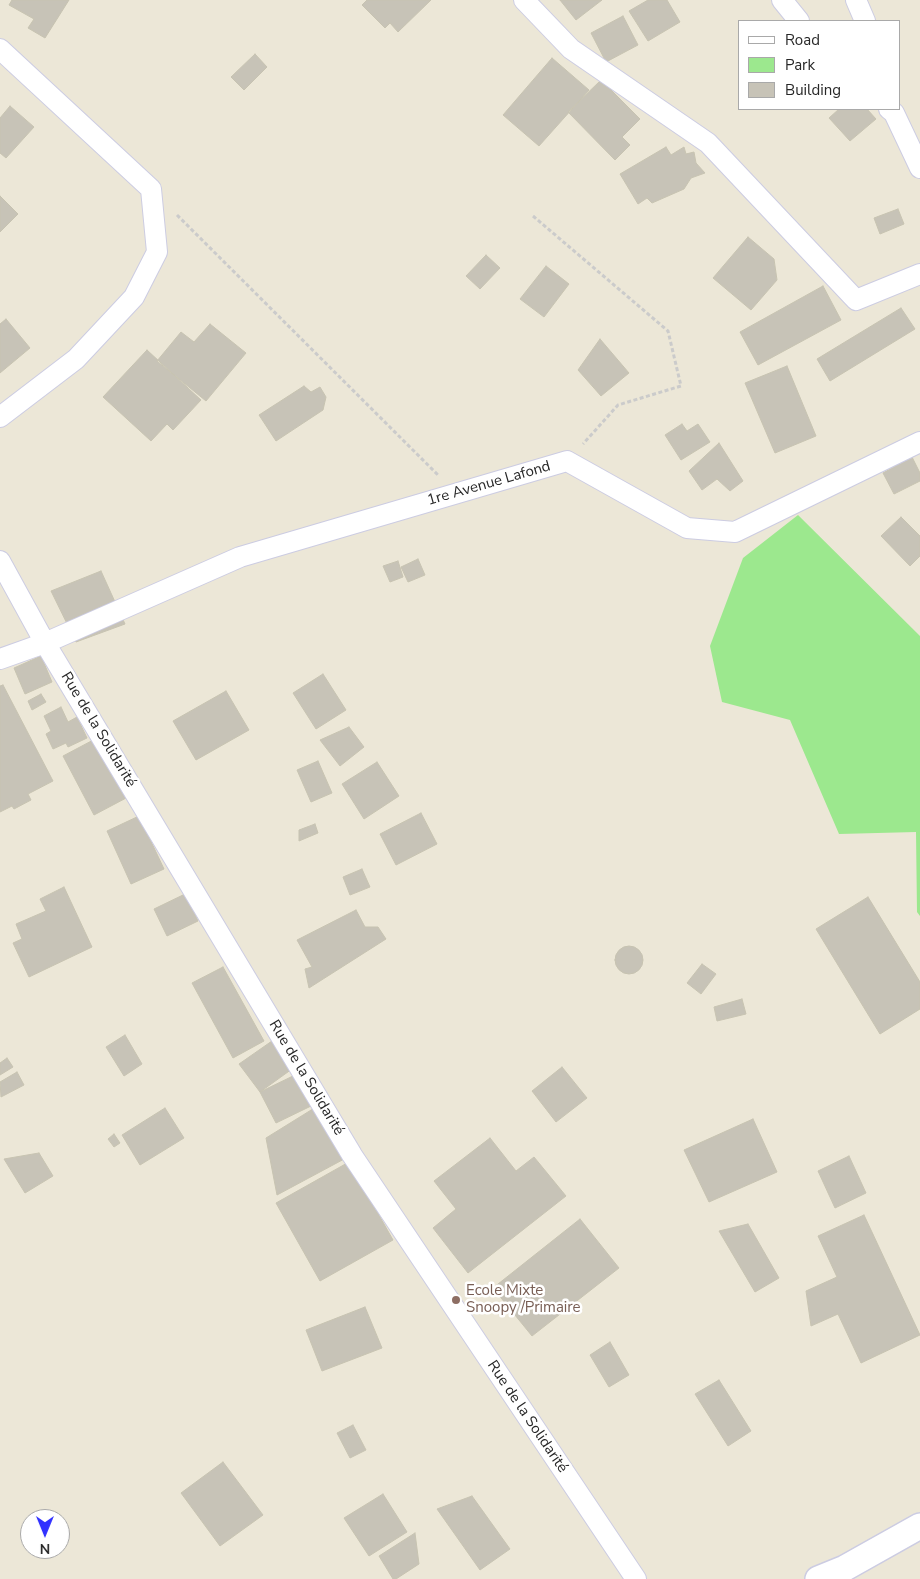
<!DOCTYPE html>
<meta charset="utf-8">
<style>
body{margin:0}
#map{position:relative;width:920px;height:1579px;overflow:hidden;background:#ece7d7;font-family:"Nunito Sans",sans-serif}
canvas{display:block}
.legend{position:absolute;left:738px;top:20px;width:162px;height:90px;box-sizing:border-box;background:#fff;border:1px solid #a9a9a9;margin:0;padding:6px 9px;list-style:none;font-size:15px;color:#272727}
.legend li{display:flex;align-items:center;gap:10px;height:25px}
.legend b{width:25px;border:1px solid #a9a9a9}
.north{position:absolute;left:20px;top:1509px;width:50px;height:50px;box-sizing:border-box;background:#fff;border:1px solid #a9a9a9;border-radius:50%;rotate:180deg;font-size:14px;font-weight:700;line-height:20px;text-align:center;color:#272727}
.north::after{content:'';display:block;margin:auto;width:18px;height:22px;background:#3131ff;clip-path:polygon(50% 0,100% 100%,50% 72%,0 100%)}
</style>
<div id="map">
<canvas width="920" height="1579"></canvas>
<ul class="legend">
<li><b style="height:6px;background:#fff"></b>Road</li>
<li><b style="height:14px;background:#9ce88e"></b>Park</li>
<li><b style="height:14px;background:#c7c3b7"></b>Building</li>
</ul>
<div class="north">N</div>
</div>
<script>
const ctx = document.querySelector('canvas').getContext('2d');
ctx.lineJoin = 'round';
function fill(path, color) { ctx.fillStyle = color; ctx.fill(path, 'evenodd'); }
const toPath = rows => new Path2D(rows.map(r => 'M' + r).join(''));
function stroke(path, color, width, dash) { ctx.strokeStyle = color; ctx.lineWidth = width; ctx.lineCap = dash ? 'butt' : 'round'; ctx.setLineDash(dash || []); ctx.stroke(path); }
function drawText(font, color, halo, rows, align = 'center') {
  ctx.font = font + ' "Nunito Sans",sans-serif'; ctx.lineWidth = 5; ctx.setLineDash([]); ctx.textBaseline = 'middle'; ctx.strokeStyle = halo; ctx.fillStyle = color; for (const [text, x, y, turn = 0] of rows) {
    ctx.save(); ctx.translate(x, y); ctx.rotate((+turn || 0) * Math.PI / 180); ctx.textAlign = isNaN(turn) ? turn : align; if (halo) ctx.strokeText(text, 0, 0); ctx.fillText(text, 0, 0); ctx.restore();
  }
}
fill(toPath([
 [798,515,920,636,920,916,917,912,916,832,839,834,790,720,722,702,710,646,743,558]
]), '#9ce88e');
const building = toPath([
 [12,0,69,0,45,38,28,28,34,19,9,5,12,0],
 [367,0,431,0,398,32,390,23,385,28,362,5,367,0],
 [560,0,602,0,576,20,560,0],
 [648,0,667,0,680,22,648,41,629,11,648,0],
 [623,16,638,45,606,62,591,33,623,16],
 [255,54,267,67,244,90,231,77,255,54],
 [552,58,589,90,539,146,503,115,552,58],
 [601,80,640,119,622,137,630,145,615,160,568,112,601,80],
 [10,106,34,127,6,158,0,153,0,118,10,106],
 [839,109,867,109,876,119,850,141,829,118,839,109],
 [666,147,671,155,684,147,686,154,694,152,696,163,705,173,691,178,684,189,652,203,647,198,638,204,620,174,666,147],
 [0,196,18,214,0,232,0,196],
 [898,209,904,224,880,234,874,218,898,209],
 [748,237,774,259,777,280,751,310,713,278,748,237],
 [486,255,500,268,480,289,466,276,486,255],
 [546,266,569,284,544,317,520,299,546,266],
 [823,286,841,320,758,365,740,332,823,286],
 [901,308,915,329,830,381,817,359,901,308],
 [6,319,30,348,0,373,0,324,6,319],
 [210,324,246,353,206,401,157,361,181,332,194,342,210,324],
 [600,339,629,373,601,396,578,370,600,339],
 [147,350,201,400,173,430,167,424,151,441,103,397,147,350],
 [787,366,816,436,775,453,745,383,787,366],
 [304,386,311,392,320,387,326,397,323,410,276,441,259,415,304,386],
 [682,424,687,431,698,424,710,442,681,460,665,435,682,424],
 [719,443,743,481,730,491,717,479,702,490,689,471,719,443],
 [912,457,920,473,920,481,894,494,883,473,912,457],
 [901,517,920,536,920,556,910,566,881,536,901,517],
 [418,559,425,575,408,582,401,567,418,559],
 [398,561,403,577,390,582,383,566,398,561],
 [101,571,125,624,76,642,51,591,101,571],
 [41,656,52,682,25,694,14,668,41,656],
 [323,674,346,710,316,729,293,693,323,674],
 [3,685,53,781,28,794,31,800,14,809,12,806,0,812,0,686,3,685],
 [226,691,249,730,196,760,173,721,226,691],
 [41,694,46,702,32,710,28,701,41,694],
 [61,707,68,722,77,717,87,738,68,747,66,743,53,749,46,734,51,731,44,716,61,707],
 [349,727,364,747,340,766,320,740,349,727],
 [97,738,128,797,94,815,63,756,97,738],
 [318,761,332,793,311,802,297,770,318,761],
 [377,762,399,796,364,819,342,784,377,762],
 [421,813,437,844,396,865,380,834,421,813],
 [139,816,164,869,131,884,107,831,139,816],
 [315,824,318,833,299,841,299,830,315,824],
 [362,869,370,887,350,895,343,877,362,869],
 [64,887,92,947,29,977,13,943,22,939,16,924,46,911,40,899,64,887],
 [185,894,198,921,167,936,154,909,185,894],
 [868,897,920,982,920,1009,880,1034,816,929,868,897],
 [356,910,365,927,378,927,386,939,309,988,305,969,312,967,297,940,356,910],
 '615 960a14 14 0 1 1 28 0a14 14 0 1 1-28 0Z',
 [702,964,716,974,701,994,687,983,702,964],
 [223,967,264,1041,233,1058,192,983,223,967],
 [742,999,746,1014,717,1021,714,1007,742,999],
 [125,1035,142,1064,124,1076,106,1047,125,1035],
 [272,1041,292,1069,260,1092,239,1064,272,1041],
 [7,1058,13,1067,0,1075,0,1063,7,1058],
 [562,1067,587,1098,556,1122,532,1091,562,1067],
 [17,1072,24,1085,1,1097,0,1082,17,1072],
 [295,1075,311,1106,276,1123,260,1092,295,1075],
 [316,1107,346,1158,277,1195,266,1138,316,1107],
 [165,1108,184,1138,140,1165,122,1135,165,1108],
 [753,1119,777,1172,709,1202,684,1150,753,1119],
 [114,1134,120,1143,114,1147,108,1139,114,1134],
 [490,1138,516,1171,534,1157,566,1196,468,1273,433,1228,456,1209,434,1181,490,1138],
 [39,1153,53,1176,25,1193,4,1159,39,1153],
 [849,1156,866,1193,835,1208,818,1171,849,1156],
 [349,1162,393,1240,320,1281,276,1203,349,1162],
 [864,1215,920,1335,861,1363,838,1314,811,1326,806,1291,837,1277,818,1236,864,1215],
 [580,1219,619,1268,532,1336,493,1288,580,1219],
 [748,1224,779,1278,755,1292,719,1231,748,1224],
 [365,1307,382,1348,322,1371,306,1330,365,1307],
 [610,1342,629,1375,609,1387,590,1355,610,1342],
 [719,1380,751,1431,728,1446,695,1394,719,1380],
 [353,1425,366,1450,350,1458,337,1433,353,1425],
 [223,1462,263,1515,220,1546,181,1493,223,1462],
 [383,1494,407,1532,369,1556,344,1518,383,1494],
 [472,1496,510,1549,480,1570,437,1509,472,1496],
 [415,1533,419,1564,396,1579,393,1579,379,1556,415,1533]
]);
fill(building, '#c7c3b7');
stroke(building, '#c7c3b1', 1);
const minor = toPath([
 [524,0,571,49,708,143,856,300,920,274],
 [782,0,799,21],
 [856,0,865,21],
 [0,49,151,189,157,252,134,297,76,359,0,417],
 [889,109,894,113,920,168],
 [0,561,45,643,352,1155,636,1579],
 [0,659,45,643,240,557,567,461,687,528,735,532,920,442]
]);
const tertiary = toPath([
 [818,1579,845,1568,920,1526]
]);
stroke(minor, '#cccce2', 22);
stroke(tertiary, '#cccce2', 28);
stroke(toPath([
 [177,215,438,475],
 [533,216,668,331,681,386,618,405,583,444]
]), '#cbcbcb', 3, [4, 2.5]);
stroke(minor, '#fff', 20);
stroke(tertiary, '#fff', 25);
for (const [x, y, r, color] of [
 [456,1300,5,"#8d6e63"]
]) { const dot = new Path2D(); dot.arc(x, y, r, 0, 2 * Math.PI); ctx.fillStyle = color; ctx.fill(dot); stroke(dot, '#fff', 2); }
drawText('15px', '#272727', '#fff', [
 ["1re Avenue Lafond",489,484,-16],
 ["Rue de la Solidarité",98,730,59],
 ["Rue de la Solidarité",306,1078,59],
 ["Rue de la Solidarité",527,1417,56]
]);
drawText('15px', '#785e54', '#fff', [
 ["Ecole Mixte",466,1291],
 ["Snoopy /Primaire",466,1308]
], 'left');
</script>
